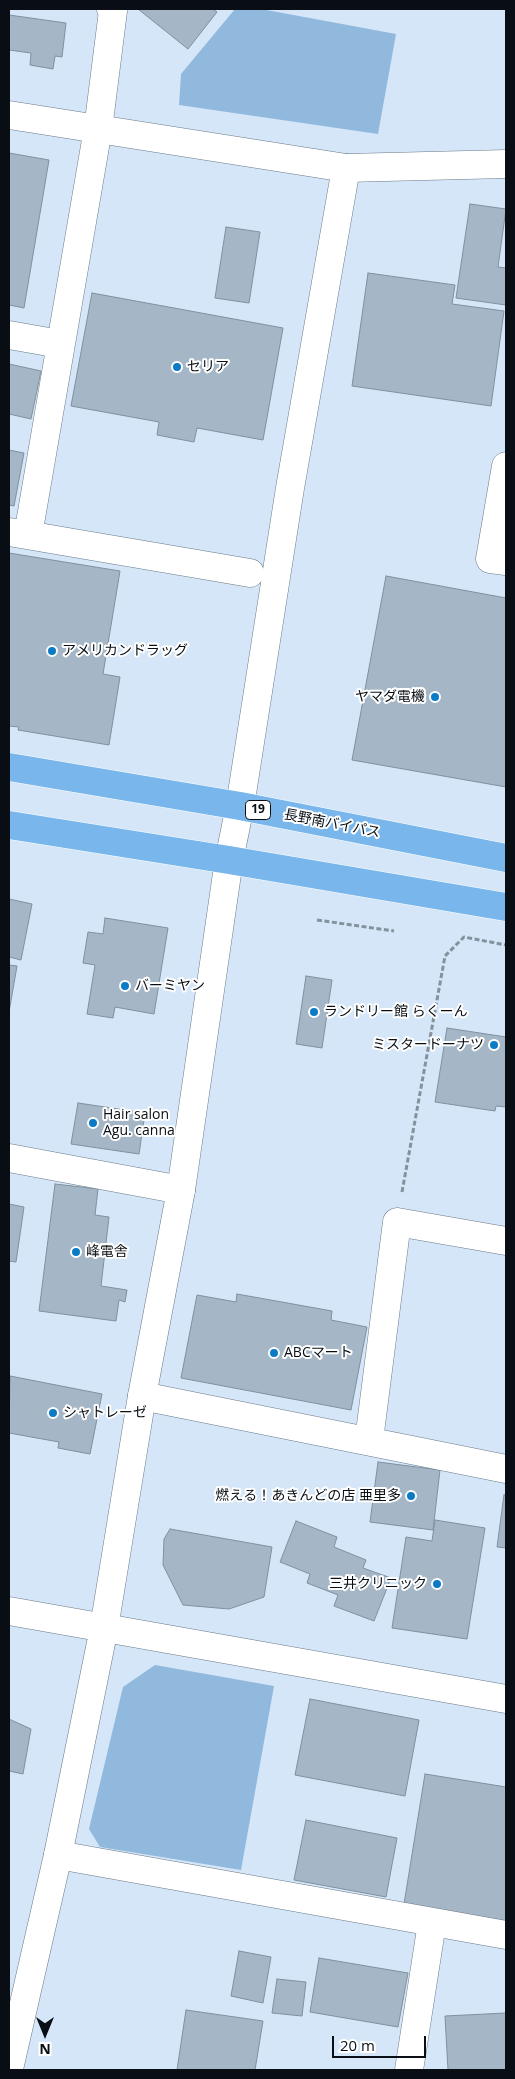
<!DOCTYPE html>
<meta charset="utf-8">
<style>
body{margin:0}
#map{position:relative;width:515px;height:2079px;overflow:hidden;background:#d4e6f7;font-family:"Open Sans",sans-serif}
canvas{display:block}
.frame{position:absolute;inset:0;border:10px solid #080e14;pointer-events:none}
.north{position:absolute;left:20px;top:2009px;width:50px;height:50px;-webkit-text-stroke:4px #fff;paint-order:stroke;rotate:180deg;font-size:14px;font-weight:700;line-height:20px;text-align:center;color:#080e14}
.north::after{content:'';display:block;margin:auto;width:18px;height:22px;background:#080e14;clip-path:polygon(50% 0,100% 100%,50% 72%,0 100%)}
.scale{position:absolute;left:332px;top:2036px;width:94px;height:22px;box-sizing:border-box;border:2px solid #080e14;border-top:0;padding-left:6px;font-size:15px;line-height:18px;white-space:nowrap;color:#080e14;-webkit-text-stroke:4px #fff;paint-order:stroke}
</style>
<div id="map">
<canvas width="515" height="2079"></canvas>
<div class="frame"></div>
<div class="north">N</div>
<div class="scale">20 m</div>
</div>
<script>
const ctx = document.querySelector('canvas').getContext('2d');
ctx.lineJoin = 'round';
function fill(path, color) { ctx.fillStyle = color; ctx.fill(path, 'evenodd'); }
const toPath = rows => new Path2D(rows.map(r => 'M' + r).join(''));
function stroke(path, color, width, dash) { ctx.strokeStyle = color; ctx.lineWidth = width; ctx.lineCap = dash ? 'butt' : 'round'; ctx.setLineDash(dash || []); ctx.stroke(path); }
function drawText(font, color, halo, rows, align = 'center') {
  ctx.font = font + ' "Open Sans","Noto Sans JP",sans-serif'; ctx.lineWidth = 4; ctx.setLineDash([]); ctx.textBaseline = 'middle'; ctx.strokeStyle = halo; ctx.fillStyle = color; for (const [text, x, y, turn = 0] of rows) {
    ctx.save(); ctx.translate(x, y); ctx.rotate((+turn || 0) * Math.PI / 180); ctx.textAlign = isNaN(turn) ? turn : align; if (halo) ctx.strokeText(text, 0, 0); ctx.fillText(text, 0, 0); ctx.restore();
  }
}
fill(toPath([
 [235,9,261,9,396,34,378,134,179,105,181,74],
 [155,1665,274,1686,241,1870,100,1847,89,1829,123,1687]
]), '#91b9de');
const building = toPath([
 [138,9,213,9,217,12,188,49,138,9],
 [9,15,66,23,62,57,55,56,53,69,30,65,31,53,9,50,9,15],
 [9,153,49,160,24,308,9,305,9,153],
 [470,204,506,209,498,267,506,268,506,305,456,298,470,204],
 [226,227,260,232,249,303,215,298,226,227],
 [368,273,455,285,452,304,504,311,491,406,352,386,368,273],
 [92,293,283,328,263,440,197,428,194,442,157,435,159,422,71,406,92,293],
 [9,364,41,371,31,419,9,414,9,364],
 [9,450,24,453,14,506,9,505,9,450],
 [9,553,120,571,103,674,120,677,109,745,18,730,19,727,9,726,9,553],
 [386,576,506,598,506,787,352,760,386,576],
 [9,899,32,904,21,960,9,957,9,899],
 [105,918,168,928,154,1014,115,1007,113,1018,87,1014,95,965,83,963,88,932,103,934,105,918],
 [9,965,17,966,9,1012,9,965],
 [306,976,332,980,322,1048,296,1044,306,976],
 [447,1028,506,1037,506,1107,496,1106,495,1111,435,1102,447,1028],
 [78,1103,145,1113,139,1154,71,1144,78,1103],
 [55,1184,98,1189,95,1215,109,1217,101,1286,127,1290,125,1302,119,1300,116,1321,39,1311,55,1184],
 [9,1204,24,1207,16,1262,9,1261,9,1204],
 [237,1294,332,1311,331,1320,367,1327,351,1410,181,1378,197,1295,236,1302,237,1294],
 [10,1376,102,1394,90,1454,58,1448,59,1442,9,1433,10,1376],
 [378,1462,440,1470,433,1530,370,1522,378,1462],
 [504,1495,506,1495,506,1548,497,1547,504,1495],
 [435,1520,485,1528,467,1639,392,1628,406,1537,432,1541,435,1520],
 [296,1521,337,1537,334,1547,366,1560,363,1568,391,1578,374,1621,334,1606,338,1595,307,1583,310,1574,280,1562,296,1521],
 [170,1529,272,1547,264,1597,229,1609,183,1605,163,1565,164,1539,170,1529],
 [310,1699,419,1720,405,1796,295,1775,310,1699],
 [9,1719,31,1729,23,1774,9,1771,9,1719],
 [425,1774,506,1787,506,1921,404,1904,425,1774],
 [306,1820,397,1838,386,1897,294,1880,306,1820],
 [239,1951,271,1957,263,2003,231,1996,239,1951],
 [319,1958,408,1973,398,2027,310,2012,319,1958],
 [277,1979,306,1982,302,2016,272,2013,277,1979],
 [186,2010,263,2021,255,2070,177,2070,186,2010],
 [506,2013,506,2070,448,2070,445,2016,506,2013]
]);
fill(building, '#a5b6c6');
stroke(building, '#7f909f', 1);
const minor = toPath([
 [346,168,506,164],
 [9,335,60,344],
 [506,466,490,559,506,561],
 [9,532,250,573],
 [28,535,98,129,113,11,111,9],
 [9,1158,181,1190],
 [142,1396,506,1469],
 [369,1440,397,1222,506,1241],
 [58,1855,506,1935],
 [409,2070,432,1923]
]);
const tertiary = toPath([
 [9,115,346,168,290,488,240,806,229,860,181,1190,142,1396,104,1628,58,1855,9,2069],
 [9,1611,506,1699]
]);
const trunk = toPath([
 [9,767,240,806,506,858],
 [9,825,229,860,506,907]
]);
stroke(minor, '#6a7a89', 29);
stroke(tertiary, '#6a7a89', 29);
stroke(trunk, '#fff', 29);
stroke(toPath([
 [317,920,394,931],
 [402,1192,445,956,464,937,506,945]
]), '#84929e', 3, [5, 2.5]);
stroke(minor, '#fff', 28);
stroke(tertiary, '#fff', 28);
stroke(trunk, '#78b6eb', 28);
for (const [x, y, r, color] of [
 [177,367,5,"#0b7bc5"],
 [52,651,5,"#0b7bc5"],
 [435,697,5,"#0b7bc5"],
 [125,986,5,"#0b7bc5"],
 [314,1012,5,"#0b7bc5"],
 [494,1045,5,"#0b7bc5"],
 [93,1123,5,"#0b7bc5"],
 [76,1252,5,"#0b7bc5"],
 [274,1353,5,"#0b7bc5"],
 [53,1413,5,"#0b7bc5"],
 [411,1496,5,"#0b7bc5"],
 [437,1584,5,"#0b7bc5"]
]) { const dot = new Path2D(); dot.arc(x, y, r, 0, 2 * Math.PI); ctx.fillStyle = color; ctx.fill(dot); stroke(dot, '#fff', 2); }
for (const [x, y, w] of [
 [258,810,25]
]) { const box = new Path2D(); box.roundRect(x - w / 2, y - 9.5, w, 19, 4); ctx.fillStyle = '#fff'; ctx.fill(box); stroke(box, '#080e14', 1); }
drawText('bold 12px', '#080e14', null, [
 ["19",258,810]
]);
drawText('14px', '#080e14', '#fff', [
 ["セリア",187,367],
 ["アメリカンドラッグ",62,651],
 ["ヤマダ電機",425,697,"right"],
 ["バーミヤン",135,986],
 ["ランドリー館 らくーん",324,1012],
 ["ミスタードーナツ",484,1045,"right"],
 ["Hair salon",103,1115],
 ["Agu. canna",103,1131],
 ["峰電舎",86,1252],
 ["ABCマート",284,1353],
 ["シャトレーゼ",63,1413],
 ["燃える！あきんどの店 亜里多",401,1496,"right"],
 ["三井クリニック",427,1584,"right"]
], 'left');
drawText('14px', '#080e14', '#fff', [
 ["長野南バイパス",332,824,11]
]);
</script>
